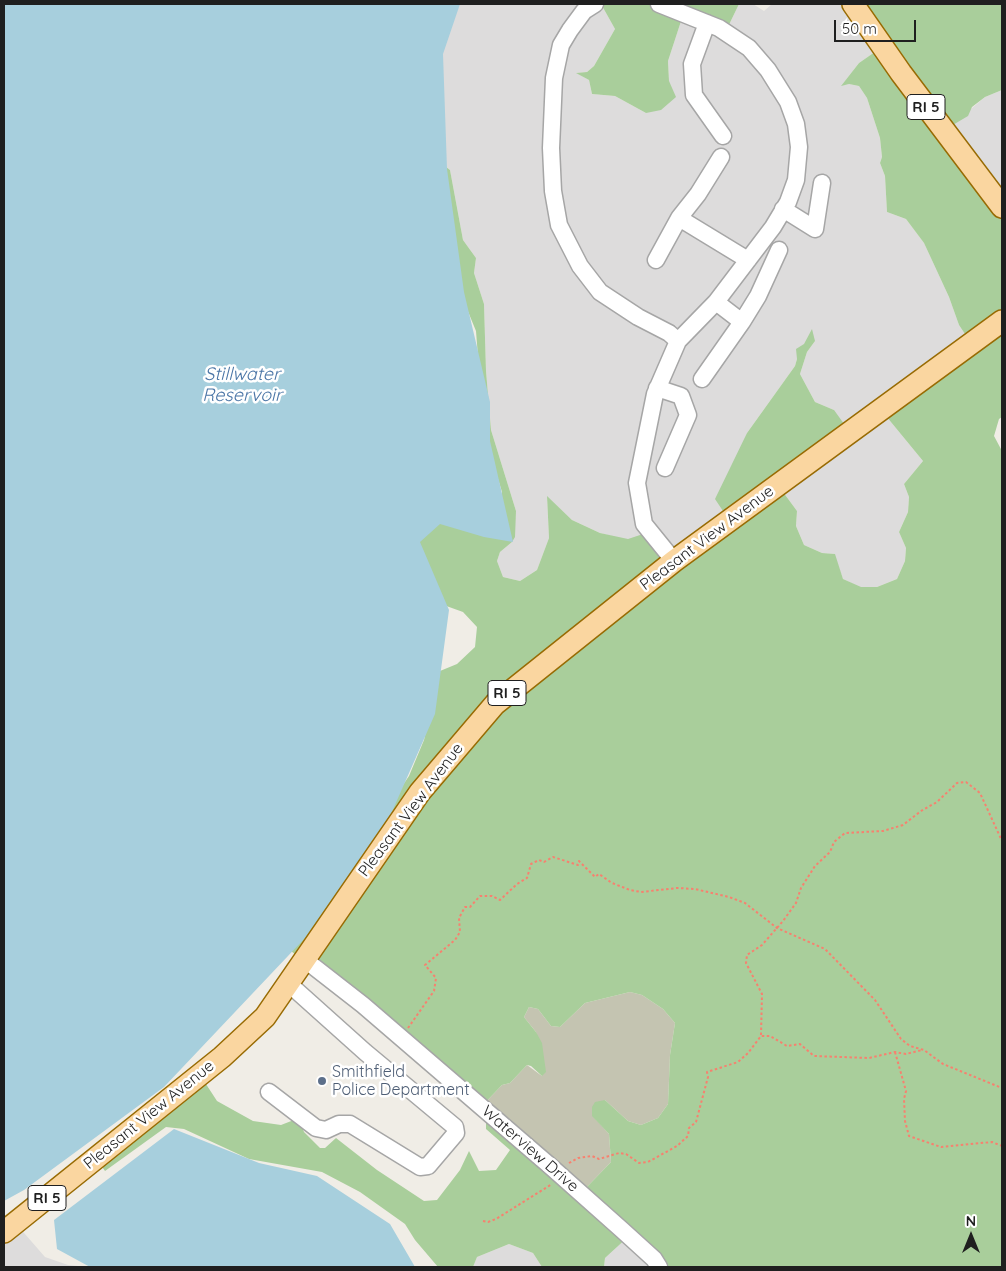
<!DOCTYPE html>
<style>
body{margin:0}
#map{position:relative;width:1006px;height:1271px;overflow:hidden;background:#f0ede6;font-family:Quicksand,sans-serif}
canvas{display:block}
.frame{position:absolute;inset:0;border:5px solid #1f1f1f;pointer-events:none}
.north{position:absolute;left:946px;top:1211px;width:50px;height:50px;-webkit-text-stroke:4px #fff;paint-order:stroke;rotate:0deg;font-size:14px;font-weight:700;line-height:20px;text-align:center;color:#1f1f1f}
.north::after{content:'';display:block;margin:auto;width:18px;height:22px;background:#1f1f1f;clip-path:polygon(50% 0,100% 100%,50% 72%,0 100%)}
.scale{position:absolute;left:834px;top:20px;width:82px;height:22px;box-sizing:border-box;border:2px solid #1f1f1f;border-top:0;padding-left:6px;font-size:15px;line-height:18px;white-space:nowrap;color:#1f1f1f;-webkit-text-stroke:4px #fff;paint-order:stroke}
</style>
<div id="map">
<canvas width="1006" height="1271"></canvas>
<div class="frame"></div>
<div class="north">N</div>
<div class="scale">50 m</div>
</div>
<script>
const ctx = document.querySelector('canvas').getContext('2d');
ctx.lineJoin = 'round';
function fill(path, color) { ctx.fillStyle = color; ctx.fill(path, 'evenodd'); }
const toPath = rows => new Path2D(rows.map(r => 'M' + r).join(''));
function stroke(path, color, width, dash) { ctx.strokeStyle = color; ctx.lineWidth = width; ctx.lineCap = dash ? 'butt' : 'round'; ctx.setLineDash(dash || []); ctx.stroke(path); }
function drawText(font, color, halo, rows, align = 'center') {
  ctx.font = font + ' Quicksand,sans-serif'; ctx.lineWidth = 5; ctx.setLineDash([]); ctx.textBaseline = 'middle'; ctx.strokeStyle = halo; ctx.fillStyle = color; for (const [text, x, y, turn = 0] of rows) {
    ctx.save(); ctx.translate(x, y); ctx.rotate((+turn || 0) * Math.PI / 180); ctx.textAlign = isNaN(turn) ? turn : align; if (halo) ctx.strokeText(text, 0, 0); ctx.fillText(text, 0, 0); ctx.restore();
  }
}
fill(toPath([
 [459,4,601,4,615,29,594,66,587,72,577,73,589,80,592,94,615,96,646,113,669,81,668,61,684,12,726,31,739,4,753,4,764,11,772,4,854,4,882,47,859,63,842,85,849,84,859,86,867,98,880,138,882,157,880,163,885,176,887,212,906,219,924,243,949,297,959,325,971,343,886,416,923,461,904,484,909,497,908,512,899,532,906,548,905,561,897,579,877,587,861,588,843,579,834,554,822,553,804,545,796,526,797,511,783,492,834,410,815,402,800,374,807,352,815,341,797,359,795,366,747,433,729,520,689,557,600,533,572,520,547,497,549,538,537,570,520,581,503,577,497,561,500,552,512,542,516,511,491,430,486,371,484,304,474,273,476,258,463,240,450,170,441,163,438,51],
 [1002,90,1002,206,946,130,985,97],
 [18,1226,45,1257,68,1265,88,1267,4,1267,4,1231],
 [629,1236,661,1267,604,1267,605,1258],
 [509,1244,533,1253,542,1267,473,1267,477,1257]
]), '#dddcdc');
fill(toPath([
 [630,992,642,995,663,1009,675,1023,670,1055,668,1104,658,1118,641,1125,628,1121,605,1100,592,1115,609,1134,611,1162,582,1192,482,1106,502,1085,510,1083,527,1065,542,1076,536,1032,524,1017,529,1007,538,1009,551,1026,560,1027,585,1003]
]), '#c4c4b1');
fill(toPath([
 [601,4,739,4,726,31,684,12,668,61,669,81,676,97,661,110,646,113,615,96,592,94,589,80,576,73,587,72,594,66,615,29],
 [854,4,1002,4,1002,90,985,97,972,107,968,116,946,129,1002,206,1002,417,999,419,994,436,1002,451,1002,1267,661,1267,629,1236,605,1258,604,1267,542,1267,533,1253,509,1244,477,1257,473,1267,438,1267,415,1240,405,1224,360,1192,322,1172,249,1159,184,1129,166,1127,105,1171,98,1161,204,1081,217,1101,253,1121,281,1125,299,1118,304,1132,320,1148,325,1148,336,1138,377,1170,424,1201,437,1200,460,1170,469,1151,479,1171,496,1170,510,1150,486,1129,486,1111,582,1192,611,1162,609,1134,592,1116,592,1107,595,1102,605,1100,628,1121,641,1125,658,1118,668,1104,670,1055,675,1023,663,1009,642,995,630,992,585,1003,560,1027,551,1026,538,1009,529,1007,524,1017,536,1032,542,1043,546,1072,542,1076,531,1066,527,1065,510,1083,502,1085,482,1106,291,951,409,776,424,740,440,671,457,664,475,647,477,627,463,612,438,603,410,544,436,523,500,518,502,492,484,434,476,331,467,309,453,290,441,163,450,170,463,240,476,258,474,273,484,304,486,371,491,430,516,511,515,537,512,542,500,552,497,561,503,577,520,581,537,570,549,538,547,496,572,520,600,533,628,539,649,532,673,567,729,520,715,499,747,433,795,366,797,359,796,349,804,344,812,329,815,341,807,352,800,374,815,402,834,410,852,435,783,492,797,511,796,526,804,545,822,553,835,554,843,579,861,587,877,587,897,579,905,561,906,548,899,532,908,512,909,497,904,484,923,461,886,416,971,343,959,325,949,297,924,243,906,219,887,212,885,176,880,163,882,157,880,138,867,98,859,86,849,84,841,86,859,63,882,47]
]), '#a9ce9b');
fill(toPath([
 [4,4,460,4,443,54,447,169,464,292,490,402,490,441,513,542,484,537,440,524,420,542,449,610,435,714,391,814,305,938,164,1087,24,1190,4,1201],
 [174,1129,259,1163,317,1176,390,1224,415,1267,90,1267,57,1249,54,1220]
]), '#a7cfdd');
const minor = toPath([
 [595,4,584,11,570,30,561,45,554,78,551,148,553,191,559,225,580,266,600,292,638,317,669,333,678,341,716,302,773,227,788,202,796,180,799,147,796,124,788,102,768,70,749,48,719,28,659,4],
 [707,23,692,64,694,95,723,136],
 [721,157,698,194,679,218,748,260],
 [783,209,815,229,822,183],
 [656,260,679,218],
 [742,322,758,296,779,250],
 [702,379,742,322,716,302],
 [657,388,681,396,688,415,665,468],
 [674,561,644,524,637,483,655,394,678,341],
 [304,959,363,1005,549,1165,621,1229,654,1259,659,1267],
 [269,1092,316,1128,326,1130,339,1124,350,1124,420,1167,428,1166,456,1133,455,1127,365,1052,288,983]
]);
const major = toPath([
 [853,4,901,73,1002,207],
 [4,1232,222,1057,265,1017,420,792,495,704,674,561,1002,321]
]);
stroke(minor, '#a6a6a6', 19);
stroke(major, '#986b03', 24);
stroke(toPath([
 [408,1028,434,991,436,978,425,965,455,940,460,932,459,918,465,907,470,907,480,896,492,896,500,900,517,884,527,878,531,864,539,860,544,862,553,857,578,865,579,861,595,877,599,874,612,883,630,890,641,892,677,888,695,889,729,897,745,903,777,928,825,949,875,1000,901,1039,910,1046,924,1050,943,1064,1002,1088],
 [761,1035,762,994,746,963,747,955,762,945,783,921,796,903,801,888,815,866,830,852,834,842,845,833,883,831,903,825,921,811,937,802,957,783,966,782,980,793,1002,841],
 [895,1052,906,1091,904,1099,905,1121,909,1136,941,1147,992,1142,1002,1146],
 [569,1163,578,1158,592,1156,599,1159,619,1153,626,1154,639,1163,648,1162,677,1146,688,1136,689,1128,696,1122,708,1077,707,1072,738,1062,748,1053,761,1036,770,1036,787,1046,800,1044,814,1056,869,1058,895,1052,906,1054,922,1050],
 [483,1221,488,1222,496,1219,552,1184]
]), '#f7816f', 2, [2.5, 2.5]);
stroke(minor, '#fff', 16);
stroke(major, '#fad6a0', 21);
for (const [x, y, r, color] of [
 [322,1081,5,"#5c6f8a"]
]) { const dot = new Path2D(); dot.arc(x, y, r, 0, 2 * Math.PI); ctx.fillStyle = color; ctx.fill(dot); stroke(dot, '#fff', 2); }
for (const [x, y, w] of [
 [926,107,38],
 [507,693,38],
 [47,1198,38]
]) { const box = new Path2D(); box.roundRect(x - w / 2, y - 12.5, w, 25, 4); ctx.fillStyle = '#fff'; ctx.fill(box); stroke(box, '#1f1f1f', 1); }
drawText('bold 15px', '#1f1f1f', null, [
 ["RI 5",926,107],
 ["RI 5",507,693],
 ["RI 5",47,1198]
]);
drawText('16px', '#1f1f1f', '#fff', [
 ["Pleasant View Avenue",707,538,-37],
 ["Pleasant View Avenue",411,810,-53],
 ["Pleasant View Avenue",149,1115,-39],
 ["Waterview Drive",530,1149,41]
]);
drawText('16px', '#4e5e75', '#fff', [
 ["Smithfield",332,1072],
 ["Police Department",332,1090]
], 'left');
drawText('italic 18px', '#4a75a6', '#fff', [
 ["Stillwater",242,375],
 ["Reservoir",242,396]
]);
</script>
